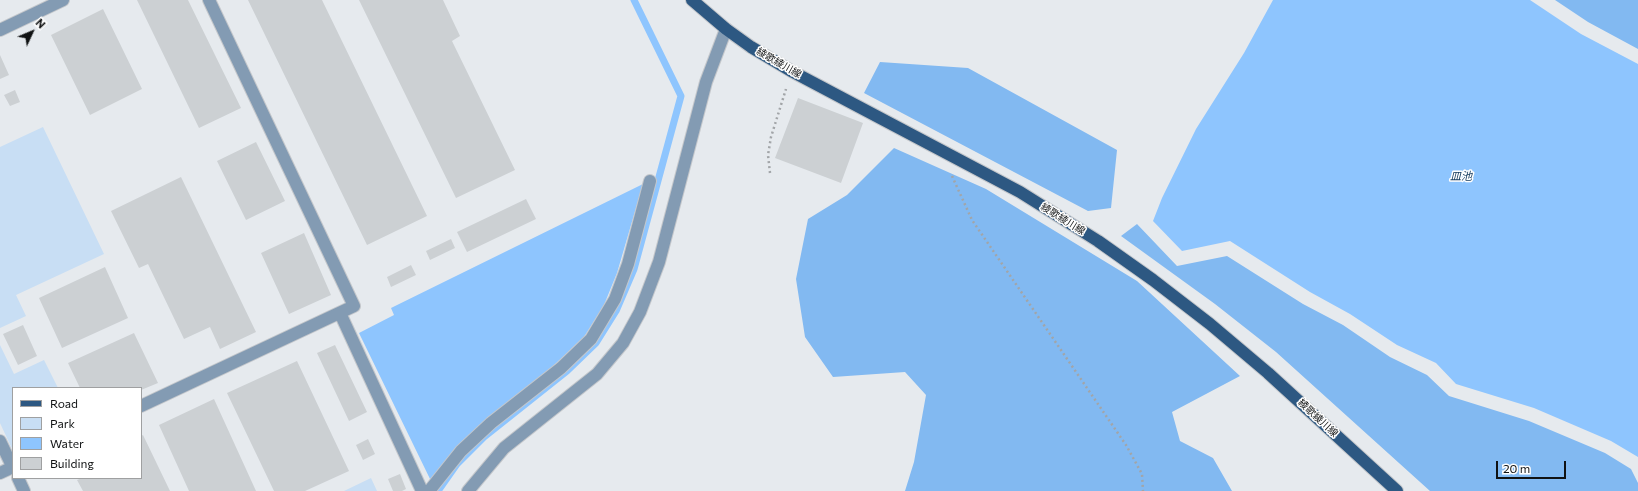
<!DOCTYPE html>
<meta charset="utf-8">
<style>
body{margin:0}
#map{position:relative;width:1638px;height:491px;overflow:hidden;background:#e6eaee;font-family:Commissioner,sans-serif}
canvas{display:block}
.legend{position:absolute;left:12px;top:387px;width:130px;height:92px;box-sizing:border-box;background:#fff;border:1px solid #9fa0a1;margin:0;padding:5px 7px;list-style:none;font-size:12px;color:#101213}
.legend li{display:flex;align-items:center;gap:8px;height:20px}
.legend b{width:20px;border:1px solid #9fa0a1}
.north{position:absolute;left:12px;top:12px;width:40px;height:40px;-webkit-text-stroke:3px #fff;paint-order:stroke;rotate:46deg;font-size:11px;font-weight:700;line-height:16px;text-align:center;color:#101213}
.north::after{content:'';display:block;margin:auto;width:14px;height:18px;background:#101213;clip-path:polygon(50% 0,100% 100%,50% 72%,0 100%)}
.scale{position:absolute;left:1496px;top:461px;width:70px;height:18px;box-sizing:border-box;border:2px solid #101213;border-top:0;padding-left:5px;font-size:12px;line-height:14px;white-space:nowrap;color:#101213;-webkit-text-stroke:3px #fff;paint-order:stroke}
</style>
<div id="map">
<canvas width="1638" height="491"></canvas>
<ul class="legend">
<li><b style="height:5px;background:#2d5882"></b>Road</li>
<li><b style="height:11px;background:#c8def4"></b>Park</li>
<li><b style="height:11px;background:#8ec5fe"></b>Water</li>
<li><b style="height:11px;background:#ccd0d3"></b>Building</li>
</ul>
<div class="north">N</div>
<div class="scale">20 m</div>
</div>
<script>
const ctx = document.querySelector('canvas').getContext('2d');
ctx.lineJoin = 'round';
function fill(path, color) { ctx.fillStyle = color; ctx.fill(path, 'evenodd'); }
const toPath = rows => new Path2D(rows.map(r => 'M' + r).join(''));
function stroke(path, color, width, dash) { ctx.strokeStyle = color; ctx.lineWidth = width; ctx.lineCap = dash ? 'butt' : 'round'; ctx.setLineDash(dash || []); ctx.stroke(path); }
function drawText(font, color, halo, rows, align = 'center') {
  ctx.font = font + ' Commissioner,"Noto Sans JP",sans-serif'; ctx.lineWidth = 3; ctx.setLineDash([]); ctx.textBaseline = 'middle'; ctx.strokeStyle = halo; ctx.fillStyle = color; for (const [text, x, y, turn = 0] of rows) {
    ctx.save(); ctx.translate(x, y); ctx.rotate((+turn || 0) * Math.PI / 180); ctx.textAlign = isNaN(turn) ? turn : align; if (halo) ctx.strokeText(text, 0, 0); ctx.fillText(text, 0, 0); ctx.restore();
  }
}
fill(toPath([
 [43,127,104,254,16,295,26,316,0,328,0,147],
 [0,345,14,374,44,360,58,388,13,388,13,451,0,423],
 [371,478,377,491,344,491]
]), '#c8def4');
fill(toPath([
 [1555,0,1638,0,1638,49,1588,22],
 [880,62,968,68,1117,150,1111,208,1088,211,864,93],
 [894,148,986,189,1137,281,1240,376,1172,412,1180,441,1213,458,1232,491,905,491,914,462,926,395,905,372,833,377,805,337,796,279,808,219,847,195],
 [1137,224,1177,266,1227,256,1303,304,1343,325,1390,357,1427,375,1449,396,1529,421,1605,453,1631,469,1638,483,1638,491,1430,491,1276,352,1215,304,1121,236]
]), '#82b9f1');
fill(toPath([
 [1273,0,1530,0,1581,34,1638,64,1638,457,1611,441,1534,408,1456,384,1436,363,1397,345,1350,314,1310,292,1230,241,1182,251,1153,221,1162,198,1196,129,1244,53],
 [643,184,617,273,604,305,584,337,431,481,359,333,394,315,391,308]
]), '#8ec5fe');
stroke(toPath([
 [438,491,457,464,484,437,567,371,596,343,616,311,634,269,681,96,634,0]
]), '#8ec5fe', 7);
fill(toPath([
 [137,0,188,0,241,108,199,128],
 [248,0,322,0,427,216,367,245],
 [359,0,443,0,460,36,452,41,515,170,456,198],
 [103,9,142,89,90,115,51,35],
 [0,55,9,75,0,79],
 [15,90,20,102,10,106,4,95],
 [798,98,863,123,841,183,775,158],
 [256,142,285,201,246,220,217,161],
 [181,177,256,332,220,349,210,327,184,339,148,264,139,268,111,211],
 [526,199,536,219,467,252,457,232],
 [304,233,331,295,289,314,261,253],
 [451,239,455,248,430,260,426,251],
 [411,265,416,275,391,287,387,277],
 [105,267,128,318,62,348,39,298],
 [23,325,37,356,18,365,3,334],
 [134,333,158,383,141,390,141,388,80,388,68,363],
 [335,345,367,412,349,421,317,353],
 [297,361,349,471,305,491,274,491,227,393],
 [214,399,256,491,189,491,159,425],
 [143,435,170,491,83,491,77,480,82,478,141,478,141,436],
 [368,439,375,454,363,460,356,445],
 [400,474,406,489,402,491,393,491,388,479]
]), '#ccd0d3');
const minor = toPath([
 [0,30,63,0],
 [340,313,422,491],
 [141,406,354,306,209,0],
 [0,441,13,468],
 [0,473,13,467],
 [18,478,24,491],
 [429,491,461,451,491,423,561,368,591,339,615,299,628,264,650,181],
 [468,491,504,448,597,374,623,343,640,312,659,262,706,82,726,29]
]);
const major = toPath([
 [692,0,726,29,751,47,793,72,1020,192,1098,241,1153,280,1210,324,1268,373,1397,491]
]);
stroke(minor, '#c4c7cb', 14);
stroke(major, '#c4c7cb', 14);
stroke(toPath([
 [770,173,768,155,771,137,786,89],
 [952,176,972,220,1126,445,1142,474,1143,491]
]), '#a2a5a8', 2.5, [2, 3]);
stroke(minor, '#839bb3', 12);
stroke(major, '#2d5882', 12);
drawText('10px', '#101213', '#fff', [
 ["綾歌綾川線",779,63,30],
 ["綾歌綾川線",1063,219,32],
 ["綾歌綾川線",1318,418,43]
]);
drawText('italic 11px', '#10375b', '#fff', [
 ["皿池",1461,176]
]);
</script>
